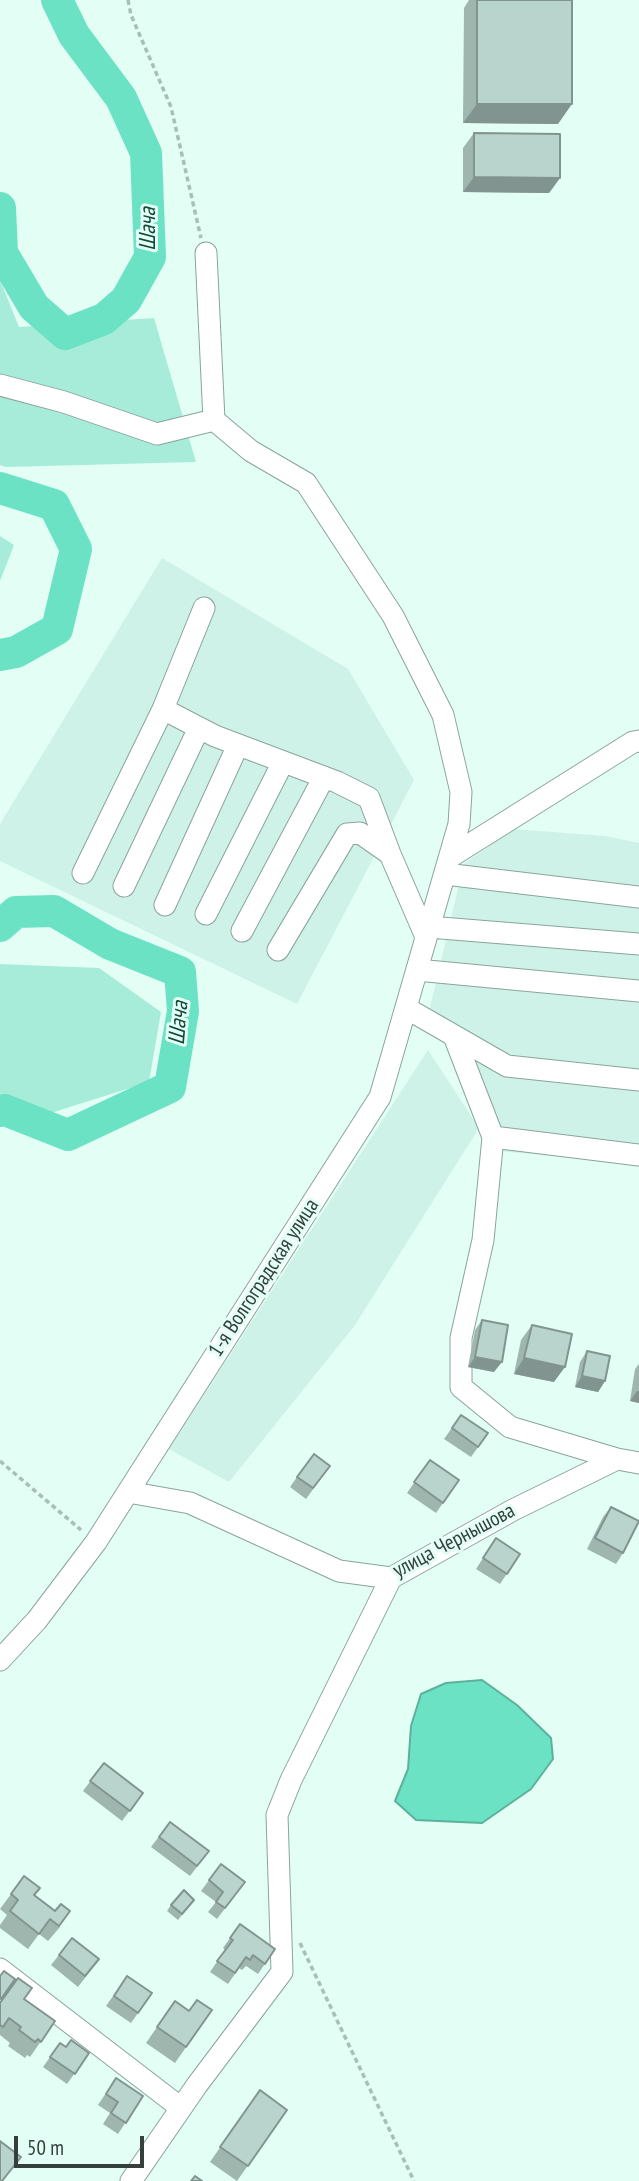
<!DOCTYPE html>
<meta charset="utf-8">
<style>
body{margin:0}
#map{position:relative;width:639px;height:2181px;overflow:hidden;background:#e2fef5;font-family:"PT Sans Narrow",sans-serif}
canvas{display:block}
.scale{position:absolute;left:14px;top:2136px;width:130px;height:32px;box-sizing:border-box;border:4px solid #35403c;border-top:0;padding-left:9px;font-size:21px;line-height:24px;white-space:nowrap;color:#35403c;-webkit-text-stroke:5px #e2fef5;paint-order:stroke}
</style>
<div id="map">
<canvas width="639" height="2181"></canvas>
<div class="scale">50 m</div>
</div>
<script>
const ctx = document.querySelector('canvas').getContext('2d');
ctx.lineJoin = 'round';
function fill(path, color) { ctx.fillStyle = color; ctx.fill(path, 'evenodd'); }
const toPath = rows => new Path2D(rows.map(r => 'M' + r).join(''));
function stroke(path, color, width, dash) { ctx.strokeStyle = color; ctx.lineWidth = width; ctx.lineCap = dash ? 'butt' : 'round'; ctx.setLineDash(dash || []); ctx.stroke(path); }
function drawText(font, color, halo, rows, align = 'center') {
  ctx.font = font + ' "PT Sans Narrow",sans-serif'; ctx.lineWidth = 6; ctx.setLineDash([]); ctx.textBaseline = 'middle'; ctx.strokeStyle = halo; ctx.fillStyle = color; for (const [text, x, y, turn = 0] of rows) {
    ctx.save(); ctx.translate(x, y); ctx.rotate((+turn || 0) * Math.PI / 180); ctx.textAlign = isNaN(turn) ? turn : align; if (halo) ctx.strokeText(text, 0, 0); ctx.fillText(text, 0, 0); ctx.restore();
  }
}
fill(toPath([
 [162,558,348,669,414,780,297,1004,0,861,0,824],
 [513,829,605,836,639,843,639,1163,485,1150,482,1125,430,1007,464,864],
 [428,1050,479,1128,355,1325,229,1482,169,1449]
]), '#cef2e7');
fill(toPath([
 [0,280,19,327,154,318,196,462,6,467,0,465],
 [0,536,14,545,0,581],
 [0,964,99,968,161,1012,149,1082,35,1118,0,1111]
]), '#a7ecd8');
const water = toPath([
 [482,1680,517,1705,551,1738,553,1759,531,1789,482,1823,416,1820,395,1801,408,1769,411,1726,421,1694,446,1683,482,1680]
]);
fill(water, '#6ce2c5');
stroke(water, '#5cb19c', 2);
stroke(toPath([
 [0,208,2,253,34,307,65,334,104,319,126,300,150,257,146,153,121,98,74,35,57,0],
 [0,488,54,505,76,549,57,629,16,652,0,655],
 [0,926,16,912,54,911,110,944,180,972,183,1011,170,1087,68,1135,5,1110,0,1111]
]), '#6ce2c5', 32);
const minor = toPath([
 [0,385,64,402,157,434,214,420],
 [163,709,215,736,337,782,369,798,390,854],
 [450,857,633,742,639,741],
 [83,873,163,709,204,608],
 [445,874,639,897],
 [124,886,199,728],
 [165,905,238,745],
 [206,914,283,762],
 [429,927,639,944],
 [242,931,324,777],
 [278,950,347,834,360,833,390,854,426,937],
 [417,970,639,991],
 [406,1008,507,1066,639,1080],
 [454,1036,493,1137,639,1155],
 [493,1137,483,1240,461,1338,461,1387,510,1427,617,1459,639,1463],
 [128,1492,190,1503,339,1571,391,1578,513,1510,617,1459],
 [0,1660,37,1620,96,1542,380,1097,459,824,461,792,443,715,393,616,306,483,251,451,214,420,206,253],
 [0,1969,181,2108],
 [131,2181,197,2085,282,1972,277,1815,291,1780,391,1578]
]);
stroke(minor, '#8aa49c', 23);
stroke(toPath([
 [128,0,131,15,171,107,201,238],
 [0,1461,81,1530],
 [300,1943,414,2181]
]), '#a8beb7', 3.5, [5, 3.5]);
stroke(minor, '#fff', 21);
fill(toPath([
 [469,0,572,0,558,124,463,123,464,8],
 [474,133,560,178,549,193,463,192,463,148],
 [482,1320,494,1372,468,1367,475,1330],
 [532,1325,554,1382,514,1374,521,1340],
 [587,1351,605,1381,598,1392,575,1387,580,1362],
 [639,1364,639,1403,630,1401,635,1369],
 [461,1415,488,1433,471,1457,444,1439],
 [430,1460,459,1480,436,1513,407,1493],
 [330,1466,306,1499,290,1487,297,1477],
 [611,1507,623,1553,616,1564,587,1549,603,1517],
 [496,1538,520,1554,500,1584,476,1569],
 [104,1763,143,1793,122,1821,83,1791],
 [170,1822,209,1851,190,1876,151,1847],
 [221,1864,245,1882,217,1919,208,1912,216,1902,201,1891],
 [11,1894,34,1896,60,1927,48,1941,39,1934,28,1949,0,1928,0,1925,7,1915,0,1909],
 [194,1900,178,1920,167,1911,171,1905],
 [240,1924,275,1949,258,1974,246,1966,242,1970,239,1968,228,1984,210,1972,225,1950,223,1948],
 [59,1955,91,1970,78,1987,51,1965],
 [127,1976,152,1993,131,2023,106,2006],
 [24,1999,55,2021,30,2057,27,2055,25,2058,8,2046,10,2043,0,2035,0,2003],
 [175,2001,189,2011,212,2010,175,2063,146,2043],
 [60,2043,66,2047,89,2053,67,2084,43,2067],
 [116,2078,143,2096,118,2134,103,2124,110,2113,98,2105],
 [260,2090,287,2110,237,2181,210,2162]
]), '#9fb6af');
fill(toPath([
 [477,104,572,104,558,124,463,123],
 [474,177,560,178,549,193,463,192],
 [475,1357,502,1362,494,1372,468,1367],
 [524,1358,565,1367,554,1382,514,1374],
 [582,1376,605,1381,598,1392,575,1387],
 [637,1391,639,1391,639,1403,630,1401]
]), '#82948f');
const building = toPath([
 [477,0,572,0,572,104,477,104,477,0],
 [474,133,560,134,560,178,474,177,474,133],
 [482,1320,508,1325,502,1362,475,1357,482,1320],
 [532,1325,572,1334,565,1367,524,1358,532,1325],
 [587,1351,610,1356,605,1381,582,1376,587,1351],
 [461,1415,488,1433,478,1447,452,1428,461,1415],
 [314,1454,330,1466,313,1488,297,1477,314,1454],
 [430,1460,459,1480,443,1503,414,1482,430,1460],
 [611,1507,639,1521,623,1553,595,1538,611,1507],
 [496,1538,520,1554,507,1574,483,1558,496,1538],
 [104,1763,143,1793,130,1811,90,1781,104,1763],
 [170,1822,209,1851,197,1866,159,1837,170,1822],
 [221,1864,245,1882,225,1908,216,1902,223,1892,209,1880,221,1864],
 [24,1876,40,1888,34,1895,55,1911,61,1904,70,1911,59,1926,50,1919,39,1934,10,1911,18,1900,11,1894,24,1876],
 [184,1890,194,1900,182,1914,171,1905,184,1890],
 [240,1924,275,1949,265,1964,253,1955,250,1960,246,1957,235,1973,217,1961,233,1940,230,1938,240,1924],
 [72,1938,99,1959,85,1976,59,1955,72,1938],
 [4,1971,15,1979,1,1999,0,1998,0,1976,4,1971],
 [127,1976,152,1993,138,2013,114,1996,127,1976],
 [18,1978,32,1988,24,1999,55,2021,41,2042,38,2039,35,2042,19,2030,21,2027,9,2018,3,2027,0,2025,0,2003,18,1978],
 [197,2000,212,2010,186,2047,157,2027,175,2001,189,2011,197,2000],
 [71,2040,89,2053,75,2074,50,2057,60,2043,66,2047,71,2040],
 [116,2078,143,2096,126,2123,111,2113,118,2102,106,2094,116,2078],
 [260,2090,287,2110,248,2166,220,2147,260,2090],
 [0,2141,21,2157,2,2181,0,2181,0,2141],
 [195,2176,202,2181,191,2181,195,2176]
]);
fill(building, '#b9d4cc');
stroke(building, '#82948f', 2);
drawText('21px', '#35403c', '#e2fef5', [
 ["1-я Волгоградская улица",264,1278,-57],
 ["улица Чернышова",454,1541,-28]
]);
drawText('italic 23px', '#13483b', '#e2fef5', [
 ["Шача",148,229,-90],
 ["Шача",179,1023,-85]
]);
</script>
